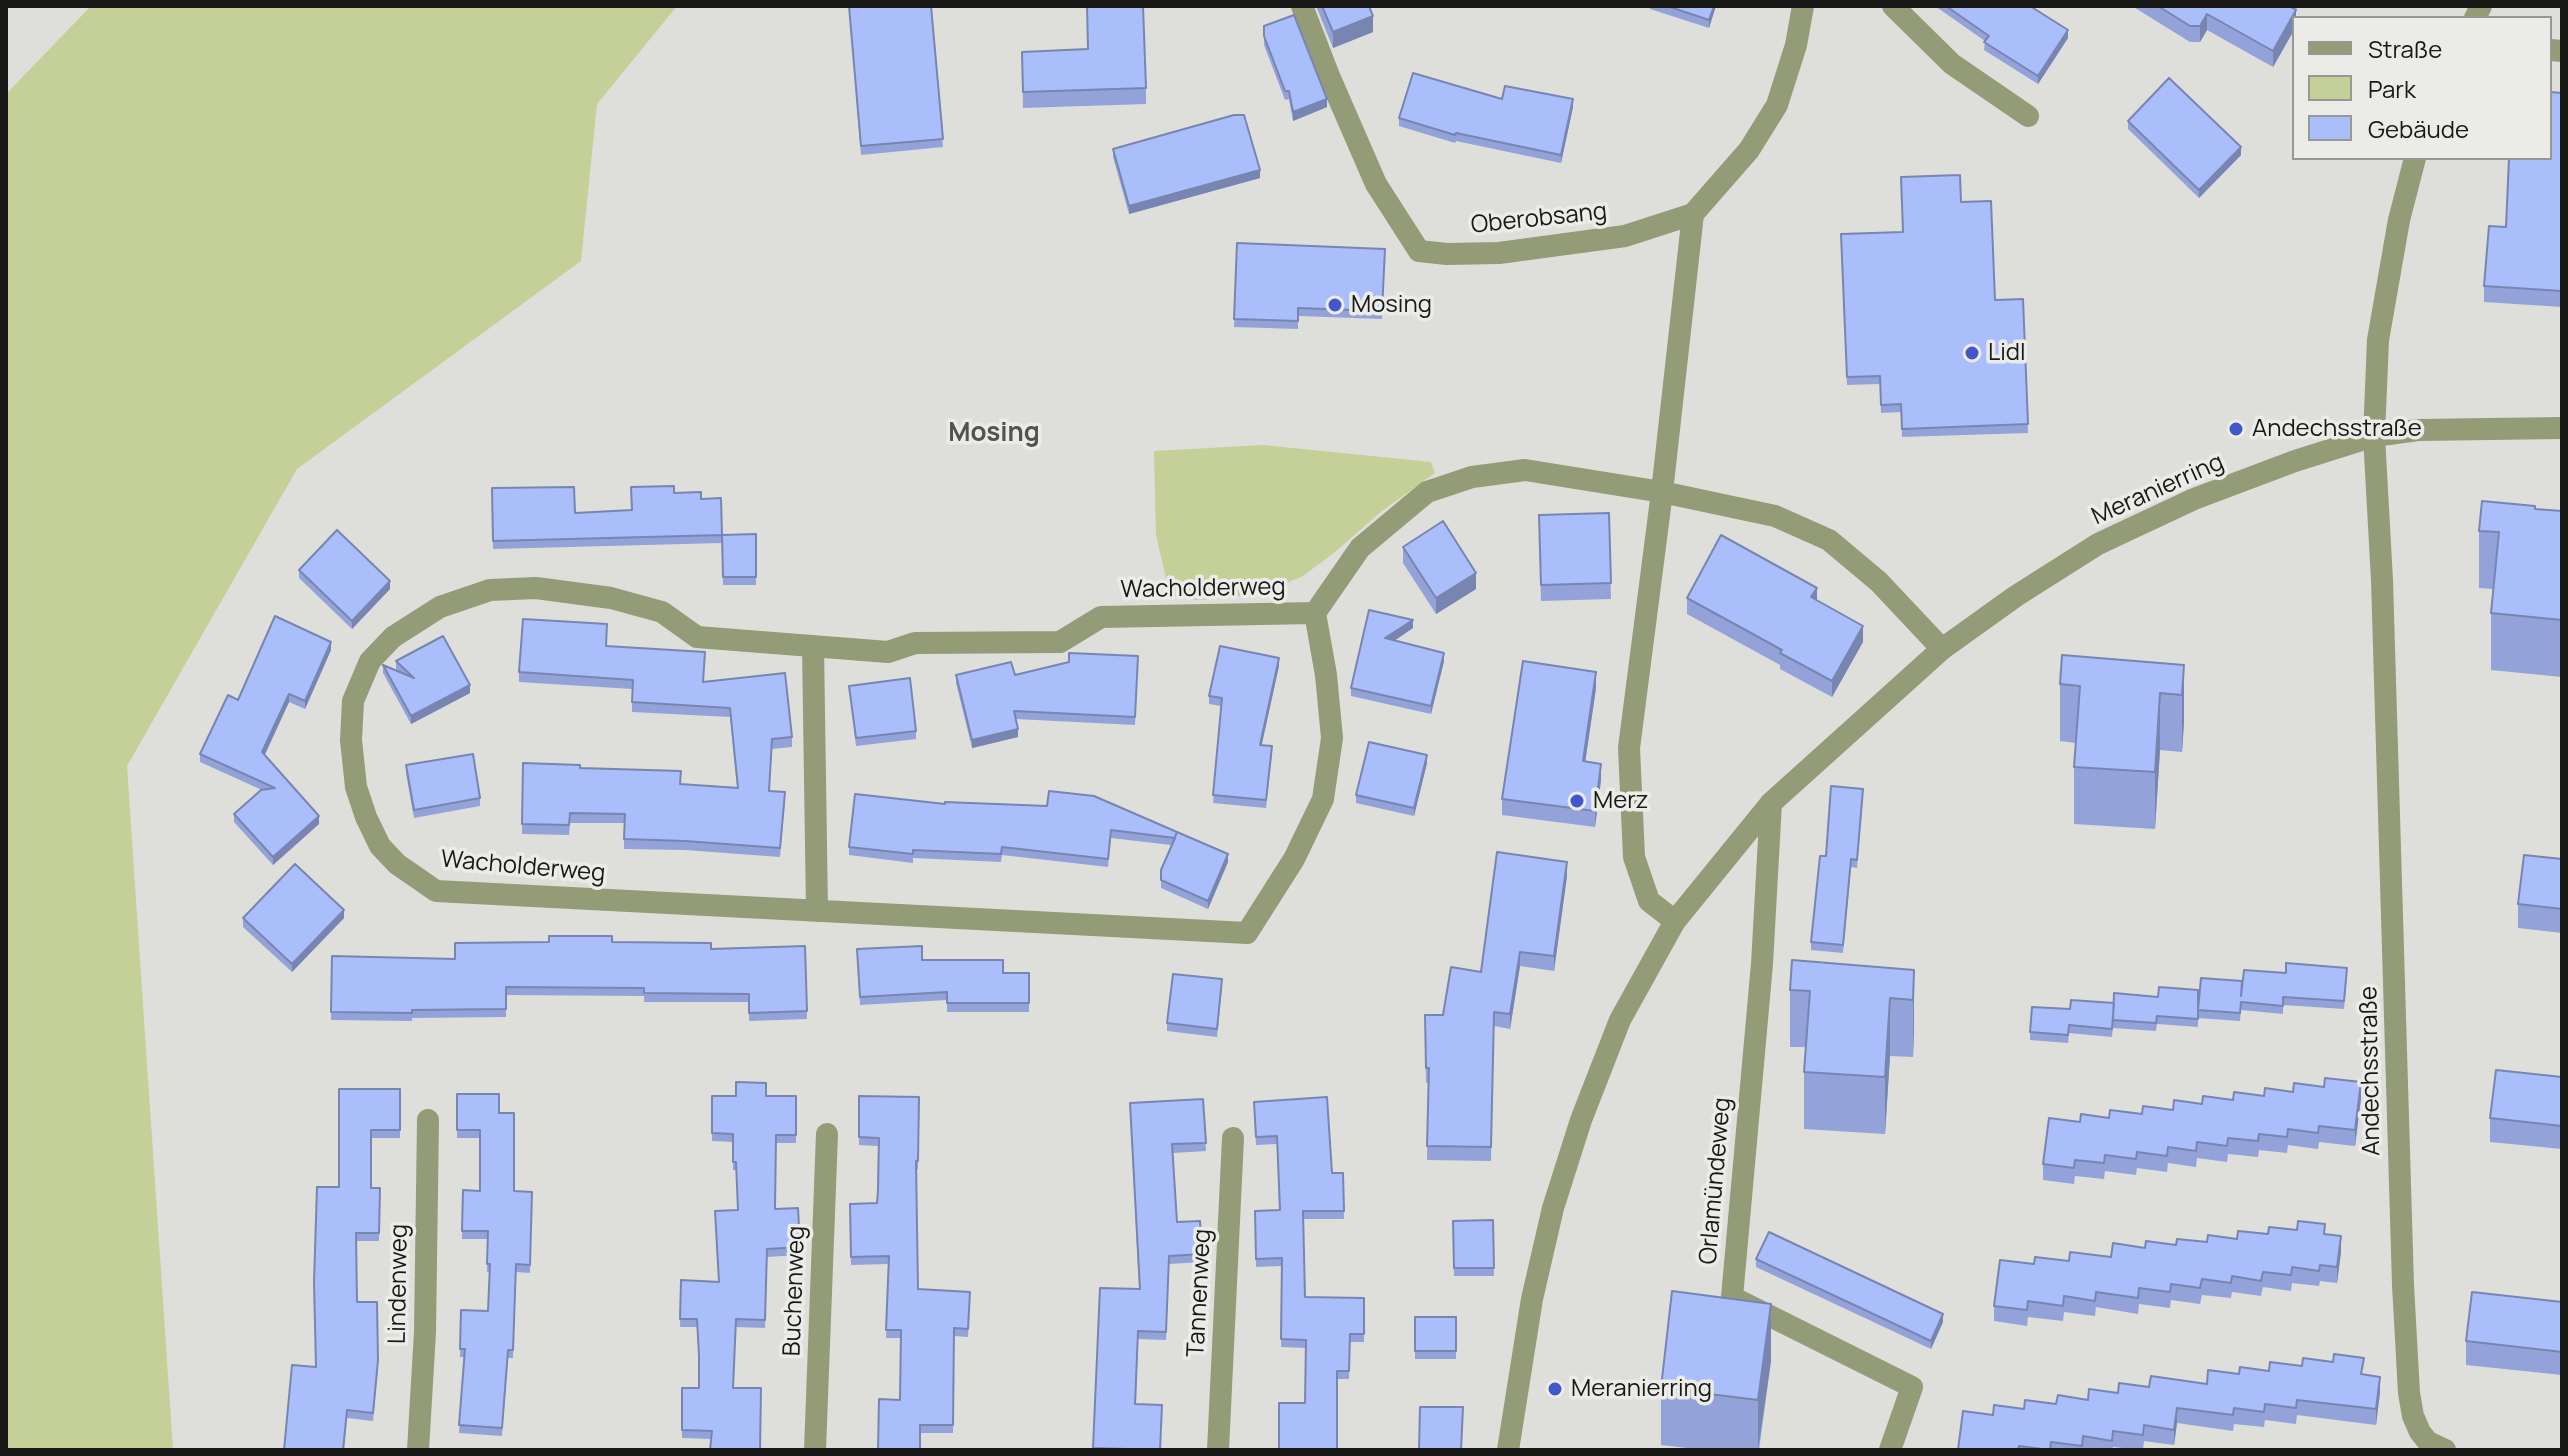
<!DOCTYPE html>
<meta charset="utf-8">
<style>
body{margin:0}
#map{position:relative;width:2568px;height:1456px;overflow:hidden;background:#dedfda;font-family:Manrope,sans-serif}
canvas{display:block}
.frame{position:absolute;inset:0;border:8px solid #181817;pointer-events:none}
.legend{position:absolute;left:2292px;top:16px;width:260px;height:144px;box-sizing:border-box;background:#ebece8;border:2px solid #979794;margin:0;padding:10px 14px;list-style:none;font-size:24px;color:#181817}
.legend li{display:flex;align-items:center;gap:16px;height:40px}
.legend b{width:40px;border:2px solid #979794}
</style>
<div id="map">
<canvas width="2568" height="1456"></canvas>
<div class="frame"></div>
<ul class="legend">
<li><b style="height:10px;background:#949b77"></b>Straße</li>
<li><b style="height:22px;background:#c5cf98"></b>Park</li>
<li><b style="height:22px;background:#abbefc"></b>Gebäude</li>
</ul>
</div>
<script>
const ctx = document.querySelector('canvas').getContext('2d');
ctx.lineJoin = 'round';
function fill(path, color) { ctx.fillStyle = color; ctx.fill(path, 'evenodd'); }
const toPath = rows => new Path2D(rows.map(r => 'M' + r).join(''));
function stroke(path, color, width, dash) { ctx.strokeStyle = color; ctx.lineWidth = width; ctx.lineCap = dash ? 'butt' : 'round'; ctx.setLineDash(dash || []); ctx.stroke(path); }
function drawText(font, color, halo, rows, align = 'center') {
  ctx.font = font + ' Manrope,sans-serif'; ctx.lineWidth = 7; ctx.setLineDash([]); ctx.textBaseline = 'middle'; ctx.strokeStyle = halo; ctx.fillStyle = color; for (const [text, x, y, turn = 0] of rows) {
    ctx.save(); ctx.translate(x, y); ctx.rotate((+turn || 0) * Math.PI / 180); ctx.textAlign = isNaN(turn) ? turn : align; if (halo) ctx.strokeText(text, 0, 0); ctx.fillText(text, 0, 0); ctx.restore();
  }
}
fill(toPath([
 [91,6,677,6,597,104,581,261,297,469,127,766,173,1450,6,1450,6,94],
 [1263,445,1431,462,1435,473,1382,511,1335,552,1303,576,1279,586,1231,598,1197,600,1170,596,1156,535,1154,451]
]), '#c5cf98');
stroke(toPath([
 [1302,6,1329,76,1376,184,1419,251,1447,254,1499,253,1625,236,1693,214,1749,150,1777,105,1796,45,1803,6],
 [1893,6,1952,64,2028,116],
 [2550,50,2562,51],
 [2374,436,2382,580,2403,1285,2409,1393,2413,1416,2420,1432,2428,1442,2445,1450],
 [536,588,611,598,662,612,697,637,888,652,915,643,1060,642,1101,617,1315,613,1326,675,1332,738,1323,799,1294,859,1247,933,436,891,397,864,380,846,366,817,356,787,351,740,353,701,370,661,393,637,440,607,490,590,536,588],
 [1315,613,1360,548,1427,492,1472,477,1525,470,1662,492,1775,516,1829,540,1879,582,1942,649],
 [813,646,817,911],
 [1771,803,1762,964,1732,1297,1912,1387,1890,1450],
 [1675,921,1649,901,1634,857,1629,748,1662,492,1693,214],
 [418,1450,425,1332,428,1120],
 [815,1450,827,1134],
 [1218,1450,1233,1138]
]), '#949b77', 22);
stroke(toPath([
 [2475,18,2481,6],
 [2374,436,2378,340,2399,220,2415,158],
 [1508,1450,1532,1299,1553,1208,1581,1120,1620,1020,1675,921,1771,803,1942,649,2016,596,2098,544,2194,499,2295,461,2374,436,2418,430,2562,428]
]), '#949b77', 22);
fill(toPath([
 [849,6,931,6,943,147,861,155],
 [1316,6,1369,6,1373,32,1333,48],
 [1650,6,1716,6,1709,28,1650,9],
 [1935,6,2030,6,2068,38,2038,84,1984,50,1985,41],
 [2132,6,2298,6,2296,10,2296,18,2294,18,2294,30,2273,67,2207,30,2200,42,2190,42],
 [1264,26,1327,107,1293,121,1289,99,1285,100,1264,45],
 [1022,52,1146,88,1146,104,1023,108],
 [2562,93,2562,307,2484,302,2484,286,2506,227],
 [1502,99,1573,107,1561,163,1456,141,1455,143,1399,126,1399,118],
 [2128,121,2241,155,2199,198,2128,129],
 [1113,149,1260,178,1129,214,1113,157],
 [1961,202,1995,300,2023,299,2028,433,1902,437,1901,412,1881,413,1880,384,1847,385,1841,234,1902,232],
 [1237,243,1385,249,1382,319,1298,316,1298,329,1234,327],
 [492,488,575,513,631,510,674,493,701,499,722,535,756,534,756,585,723,585,722,543,493,549],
 [2535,509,2562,511,2562,677,2491,670,2491,613,2493,589,2479,588,2479,531],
 [1609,513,1611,599,1541,601,1539,531],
 [1403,547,1476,589,1436,614,1403,563],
 [299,570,390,589,352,629,299,578],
 [1687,598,1817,601,1863,642,1832,697,1780,669,1780,665,1687,614],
 [1369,610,1413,628,1394,641,1444,661,1431,714,1351,696,1351,688],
 [606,646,704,682,792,737,792,747,772,749,769,791,785,802,780,857,685,850,624,849,624,823,570,823,569,835,522,834,523,763,580,768,681,784,737,787,730,717,632,712,632,689,519,682,519,672],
 [331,650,305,709,289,702,265,755,319,824,273,865,234,822,234,814,262,790,200,762,200,754],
 [1138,656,1135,725,1016,719,1018,737,972,748,956,683,956,675,1015,675],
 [396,661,470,693,411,724,383,673,383,665,397,671,396,669],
 [2184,665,2184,722,2182,752,2160,750,2155,829,2074,824,2074,767,2076,743,2060,741,2060,684],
 [1279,666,1261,745,1272,755,1266,808,1213,803,1221,706,1209,704,1209,696],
 [849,686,916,731,916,739,856,746],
 [1596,688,1585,762,1601,780,1595,827,1502,815,1502,799],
 [1427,763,1414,816,1356,803,1356,795],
 [406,765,480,798,480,806,414,818,406,773],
 [1094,796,1228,862,1208,909,1161,888,1161,870,1171,845,1111,838,1108,867,1002,855,1001,862,913,858,913,863,849,855,849,847,945,804,1047,806],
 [1863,797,1857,868,1851,867,1843,953,1811,950,1811,942,1826,856],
 [2562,859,2562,933,2518,928,2518,904],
 [1567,876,1554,971,1520,966,1510,1029,1494,1026,1491,1161,1427,1160,1428,1083,1426,1083,1425,1015,1443,1015],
 [243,918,344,918,292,972,243,927],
 [612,942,711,949,805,946,807,1019,749,1021,749,1002,644,1002,644,996,506,995,506,1017,412,1018,412,1021,331,1020,332,956,455,959],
 [857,949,1003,973,1029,973,1029,1012,947,1012,947,1000,860,1005],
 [1914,970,1914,1027,1913,1057,1890,1056,1885,1134,1804,1129,1804,1072,1806,1047,1790,1047,1790,990],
 [2286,973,2347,976,2344,1009,2283,1005,2283,1014,2241,1010,2240,1021,2198,1018,2198,1010,2242,981],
 [1222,987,1217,1037,1167,1031,1167,1023],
 [2198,990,2198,1027,2157,1024,2156,1031,2113,1028,2113,1026,2112,1037,2069,1033,2068,1043,2030,1040,2030,1032,2114,1003],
 [2562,1077,2562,1149,2490,1142,2490,1118],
 [339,1089,400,1089,400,1138,371,1138,371,1188,380,1188,379,1241,356,1241,357,1302,378,1368,373,1421,347,1418,344,1450,284,1450,316,1367,339,1187],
 [2293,1092,2361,1098,2355,1146,2319,1142,2318,1149,2288,1145,2287,1153,2259,1150,2258,1157,2228,1154,2227,1162,2197,1158,2196,1167,2168,1163,2167,1172,2137,1168,2136,1175,2105,1171,2104,1179,2075,1176,2074,1184,2043,1180,2043,1164,2080,1122,2173,1110,2202,1104],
 [457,1094,499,1113,514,1191,532,1192,530,1273,516,1272,513,1358,508,1358,502,1436,459,1433,464,1357,460,1357,461,1310,488,1311,490,1272,487,1272,488,1239,462,1239,463,1190,480,1191,480,1138,457,1138],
 [712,1096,796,1096,796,1143,776,1143,775,1209,798,1208,800,1255,767,1257,765,1328,736,1327,711,1439,682,1438,682,1388,699,1388,699,1363,697,1327,680,1327,681,1280,718,1281,738,1210,736,1170,733,1170,733,1142,712,1141],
 [859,1096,919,1097,918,1169,916,1169,918,1289,970,1292,968,1337,954,1336,953,1433,920,1433,920,1450,878,1450,900,1400,901,1338,886,1338,889,1264,851,1265,850,1204,877,1203,878,1146,859,1145],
 [1203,1099,1206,1151,1173,1153,1177,1222,1200,1221,1202,1262,1169,1264,1166,1340,1138,1339,1136,1404,1160,1450,1093,1450,1100,1288,1139,1289,1130,1111],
 [1254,1102,1332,1173,1343,1173,1344,1219,1303,1219,1305,1297,1364,1298,1364,1342,1350,1342,1349,1379,1337,1379,1305,1403,1306,1348,1281,1347,1282,1266,1256,1267,1255,1211,1279,1210,1277,1144,1256,1145],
 [1493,1220,1494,1276,1454,1276,1453,1221],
 [2268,1234,2325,1234,2341,1252,2337,1283,2320,1281,2319,1286,2292,1283,2291,1291,2263,1287,2261,1296,2232,1292,2231,1298,2202,1295,2200,1304,2171,1300,2170,1308,2139,1304,2138,1314,2096,1307,2095,1316,2064,1312,2063,1321,2028,1317,2027,1326,1994,1321,1994,1306,2034,1264,2111,1257,2145,1248,2237,1239],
 [1756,1259,1943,1322,1931,1349,1756,1267],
 [2562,1302,2562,1375,2466,1365,2466,1341],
 [1415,1317,1456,1317,1456,1359,1415,1359],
 [1771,1361,1759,1450,1704,1450,1661,1445,1661,1388],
 [2269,1371,2364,1374,2380,1392,2376,1425,2297,1415,2296,1424,2265,1420,2264,1427,2234,1424,2233,1431,2177,1423,2174,1445,2144,1441,2143,1450,2113,1447,2112,1450,1958,1450,1993,1415,2024,1409,2088,1400,2149,1387,2207,1384,2239,1374]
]), '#93a3d9');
fill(toPath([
 [1714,6,1716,6,1709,28,1709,20],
 [2296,10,2296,18,2294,18,2294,30,2273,67,2273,51],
 [2207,14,2207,30,2200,42,2200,26],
 [1373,16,1373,32,1333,48,1333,32],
 [2068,30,2068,38,2038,84,2038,76],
 [1327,99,1327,107,1293,121,1293,112],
 [1573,99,1573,107,1561,163,1561,155],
 [2241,147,2241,155,2199,198,2199,190],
 [1260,170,1260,178,1129,214,1129,206],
 [1476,573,1476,589,1436,614,1436,598],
 [390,581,390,589,352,629,352,621],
 [1817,588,1817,603,1811,597],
 [1413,620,1413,628,1385,647,1385,638],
 [1863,626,1863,642,1832,697,1832,681],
 [331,642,331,650,305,709,305,701],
 [1444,653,1444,661,1431,714,1431,706],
 [1279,658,1279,666,1260,753,1260,745],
 [2184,665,2184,722,2182,752,2182,695],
 [1596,672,1596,688,1583,777,1583,761],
 [470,685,470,693,411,724,411,716],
 [2160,693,2160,750,2155,829,2155,772],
 [289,694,289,702,262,760,262,752],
 [1018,729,1018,737,972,748,972,740],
 [1427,755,1427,763,1414,816,1414,808],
 [1601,764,1601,780,1595,827,1595,811],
 [319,816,319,824,273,865,273,857],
 [1228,854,1228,862,1208,909,1208,901],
 [1567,862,1567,876,1554,971,1554,956],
 [344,910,344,918,292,972,292,964],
 [1520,952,1520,966,1510,1029,1510,1014],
 [1914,970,1914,1027,1913,1057,1913,1000],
 [1890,998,1890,1056,1885,1134,1885,1077],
 [2361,1082,2361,1098,2355,1146,2355,1130],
 [2341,1236,2341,1252,2337,1283,2337,1267],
 [1771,1304,1771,1361,1758,1450,1758,1400],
 [1943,1314,1943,1322,1931,1349,1931,1341],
 [2380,1377,2380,1392,2376,1425,2376,1409],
 [2177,1408,2177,1423,2174,1445,2174,1430]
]), '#7885b0');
const building = toPath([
 [849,6,931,6,943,139,861,146,849,6],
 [1087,6,1143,6,1146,88,1023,92,1022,52,1088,49,1087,6],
 [1322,6,1369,6,1373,16,1333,32,1322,6],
 [1667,6,1714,6,1709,20,1667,6],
 [1946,6,2030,6,2068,30,2038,76,1984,42,1989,36,1946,6],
 [2158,6,2289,6,2296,10,2273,51,2207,14,2200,26,2190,26,2158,6],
 [1294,15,1327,99,1293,112,1289,91,1285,91,1264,36,1264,26,1294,15],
 [1413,73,1502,99,1505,86,1573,99,1561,155,1456,133,1455,135,1399,118,1413,73],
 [2169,78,2241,147,2199,190,2128,121,2169,78],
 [2550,92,2562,93,2562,291,2484,286,2489,226,2506,227,2509,158,2550,158,2550,92],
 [1234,115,1244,115,1260,170,1129,206,1113,149,1234,115],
 [1960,175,1961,202,1991,201,1995,300,2023,299,2028,424,1902,429,1901,404,1881,405,1880,376,1847,377,1841,234,1903,232,1901,177,1960,175],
 [1237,243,1385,249,1382,311,1298,308,1298,321,1234,319,1237,243],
 [674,486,674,493,701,492,701,499,721,498,722,535,493,541,492,488,574,487,575,513,632,510,631,487,674,486],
 [2482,501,2535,506,2535,509,2562,511,2562,620,2491,613,2499,532,2479,531,2482,501],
 [1609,513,1611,583,1541,585,1539,515,1609,513],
 [1443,521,1476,573,1436,598,1403,547,1443,521],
 [337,530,390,581,352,621,299,570,337,530],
 [756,534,756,577,723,577,722,535,756,534],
 [1721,535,1817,588,1811,597,1863,626,1832,681,1780,653,1782,650,1687,598,1721,535],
 [1369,610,1413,620,1385,638,1444,653,1431,706,1351,688,1369,610],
 [275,616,331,642,305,701,289,694,262,752,319,816,273,857,234,814,261,790,275,788,200,754,228,695,238,700,275,616],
 [523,619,607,624,606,646,705,652,703,682,785,673,792,737,772,739,769,791,785,792,780,848,685,841,624,839,625,814,570,813,569,825,522,824,523,763,580,765,580,768,681,771,680,784,738,788,730,708,632,702,633,680,519,672,523,619],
 [443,636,470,685,411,716,383,665,414,678,396,661,443,636],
 [1220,646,1279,658,1260,745,1272,746,1266,800,1213,795,1222,698,1209,696,1220,646],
 [1069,653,1138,656,1135,717,1014,711,1018,729,972,740,956,675,1011,662,1015,675,1069,662,1069,653],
 [2062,655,2184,665,2182,695,2160,693,2155,772,2074,767,2080,686,2060,684,2062,655],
 [1523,661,1596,672,1583,761,1601,764,1595,811,1502,799,1523,661],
 [910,678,916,731,856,738,849,686,910,678],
 [1369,742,1427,755,1414,808,1356,795,1369,742],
 [473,754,480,798,414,810,406,765,473,754],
 [1831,786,1863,789,1857,860,1851,859,1843,945,1811,942,1820,856,1826,856,1831,786],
 [1049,791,1094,796,1177,832,1175,837,1177,832,1228,854,1208,901,1161,880,1161,870,1175,838,1111,830,1108,859,1002,847,1001,854,913,850,913,854,849,847,855,794,945,804,945,802,1047,806,1049,791],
 [1497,852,1567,862,1554,956,1520,952,1510,1014,1494,1012,1491,1147,1427,1146,1429,1068,1426,1068,1425,1015,1443,1015,1451,967,1481,972,1497,852],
 [2524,855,2562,859,2562,909,2518,904,2524,855],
 [295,864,344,910,292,964,243,918,295,864],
 [549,936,612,936,612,942,711,943,711,949,805,946,807,1011,749,1013,749,994,644,993,644,988,506,987,506,1009,412,1010,412,1013,331,1012,332,956,455,959,455,943,549,942,549,936],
 [922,946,922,960,1003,960,1003,973,1029,973,1029,1003,947,1003,947,992,860,997,857,949,922,946],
 [1792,960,1914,970,1913,1000,1890,998,1885,1077,1804,1072,1810,991,1790,990,1792,960],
 [2286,963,2347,968,2344,1001,2283,997,2283,1006,2241,1002,2240,1013,2198,1010,2201,978,2242,981,2241,996,2244,970,2286,973,2286,963],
 [1173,974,1222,979,1217,1029,1167,1023,1173,974],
 [2159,987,2198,990,2198,1019,2157,1016,2156,1023,2113,1020,2114,993,2158,997,2159,987],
 [2071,1000,2114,1003,2112,1029,2069,1025,2068,1035,2030,1032,2032,1007,2070,1009,2071,1000],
 [2496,1070,2562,1077,2562,1126,2490,1118,2496,1070],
 [2325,1078,2361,1082,2355,1130,2319,1126,2318,1133,2288,1129,2287,1137,2259,1134,2258,1141,2228,1138,2227,1146,2197,1142,2196,1151,2168,1147,2167,1156,2137,1152,2136,1159,2105,1155,2104,1163,2075,1160,2074,1168,2043,1164,2049,1118,2080,1122,2081,1114,2109,1118,2110,1110,2142,1114,2143,1106,2173,1110,2174,1100,2202,1104,2203,1096,2233,1100,2234,1092,2264,1096,2265,1088,2293,1092,2294,1083,2324,1087,2325,1078],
 [736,1082,766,1083,766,1096,796,1096,796,1135,776,1135,775,1209,798,1208,800,1247,767,1249,765,1320,736,1319,733,1388,761,1388,760,1450,710,1450,712,1431,682,1430,682,1388,699,1388,699,1356,697,1319,680,1319,681,1280,719,1282,715,1211,738,1210,736,1162,733,1162,733,1134,712,1133,712,1096,736,1096,736,1082],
 [339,1089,400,1089,400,1130,371,1130,371,1188,380,1188,379,1233,356,1233,357,1302,377,1302,378,1360,373,1413,347,1410,343,1450,284,1450,292,1365,316,1367,314,1282,317,1187,339,1187,339,1089],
 [457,1094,499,1094,499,1113,514,1113,514,1191,532,1192,530,1265,516,1264,513,1350,508,1350,502,1428,459,1425,465,1349,460,1349,461,1310,488,1311,490,1264,487,1264,488,1231,462,1231,463,1190,480,1191,480,1130,457,1130,457,1094],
 [859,1096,919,1097,918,1161,916,1161,918,1289,970,1292,968,1329,954,1328,953,1425,920,1425,920,1449,878,1450,879,1399,900,1400,901,1330,886,1330,889,1256,851,1257,850,1204,877,1203,878,1190,879,1138,859,1137,859,1096],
 [1327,1097,1332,1173,1343,1173,1344,1211,1303,1211,1305,1297,1364,1298,1364,1334,1350,1334,1349,1371,1337,1371,1337,1450,1279,1450,1279,1403,1305,1403,1306,1340,1281,1339,1282,1258,1256,1259,1255,1211,1280,1210,1277,1136,1256,1137,1254,1102,1327,1097],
 [1203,1099,1206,1143,1172,1144,1177,1222,1200,1221,1202,1254,1169,1256,1166,1332,1138,1331,1135,1404,1162,1405,1160,1450,1093,1448,1100,1288,1140,1289,1130,1103,1203,1099],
 [1493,1220,1494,1268,1454,1268,1453,1221,1493,1220],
 [2298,1221,2325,1224,2324,1234,2341,1236,2337,1267,2320,1265,2319,1271,2292,1267,2291,1275,2263,1272,2261,1281,2232,1276,2231,1283,2202,1279,2200,1288,2171,1284,2170,1292,2139,1288,2138,1298,2096,1292,2095,1301,2064,1296,2063,1306,2028,1301,2027,1310,1994,1306,2000,1260,2034,1264,2035,1257,2069,1261,2070,1252,2111,1257,2113,1243,2145,1248,2146,1241,2176,1245,2177,1239,2207,1242,2208,1235,2237,1239,2238,1231,2268,1234,2269,1227,2297,1230,2298,1221],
 [1769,1232,1943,1314,1931,1341,1756,1259,1769,1232],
 [1672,1291,1771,1304,1758,1400,1661,1388,1672,1291],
 [2472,1292,2562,1302,2562,1352,2466,1341,2472,1292],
 [1415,1317,1456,1317,1456,1351,1415,1351,1415,1317],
 [2334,1354,2364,1358,2361,1374,2380,1377,2376,1409,2297,1400,2296,1408,2265,1404,2264,1412,2234,1408,2233,1415,2177,1408,2174,1430,2144,1425,2143,1435,2113,1431,2112,1441,2083,1436,2082,1446,2051,1442,2050,1450,2019,1446,2018,1450,1958,1450,1963,1411,1993,1415,1994,1405,2024,1409,2025,1400,2056,1404,2058,1395,2088,1400,2089,1389,2118,1393,2119,1383,2149,1387,2151,1376,2207,1384,2208,1370,2239,1374,2240,1367,2269,1371,2270,1362,2302,1366,2303,1358,2333,1362,2334,1354],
 [1420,1407,1463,1407,1461,1450,1419,1450,1420,1407]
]);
fill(building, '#abbefc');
stroke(building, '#7885b0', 2);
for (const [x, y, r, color] of [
 [1335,305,8,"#4356ca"],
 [1972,353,8,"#4356ca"],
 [2236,429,8,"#4356ca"],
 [1577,801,8,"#4356ca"],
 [1555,1389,8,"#4356ca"]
]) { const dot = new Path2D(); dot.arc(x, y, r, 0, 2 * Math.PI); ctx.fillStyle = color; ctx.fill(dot); stroke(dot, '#ebece8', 3); }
drawText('24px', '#181817', '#ebece8', [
 ["Oberobsang",1539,219,-6],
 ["Meranierring",2158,490,-24],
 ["Wacholderweg",1203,589,-1],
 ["Wacholderweg",523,867,5],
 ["Andechsstraße",2371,1071,-91],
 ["Orlamündeweg",1716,1181,-85],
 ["Lindenweg",399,1284,-89],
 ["Buchenweg",795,1291,-88],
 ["Tannenweg",1200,1293,-87]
]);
drawText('24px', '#181817', '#ebece8', [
 ["Mosing",1351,305],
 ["Lidl",1988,353],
 ["Andechsstraße",2252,429],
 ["Merz",1593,801],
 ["Meranierring",1571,1389]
], 'left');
drawText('bold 26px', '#52534f', '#ebece8', [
 ["Mosing",994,434]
]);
</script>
